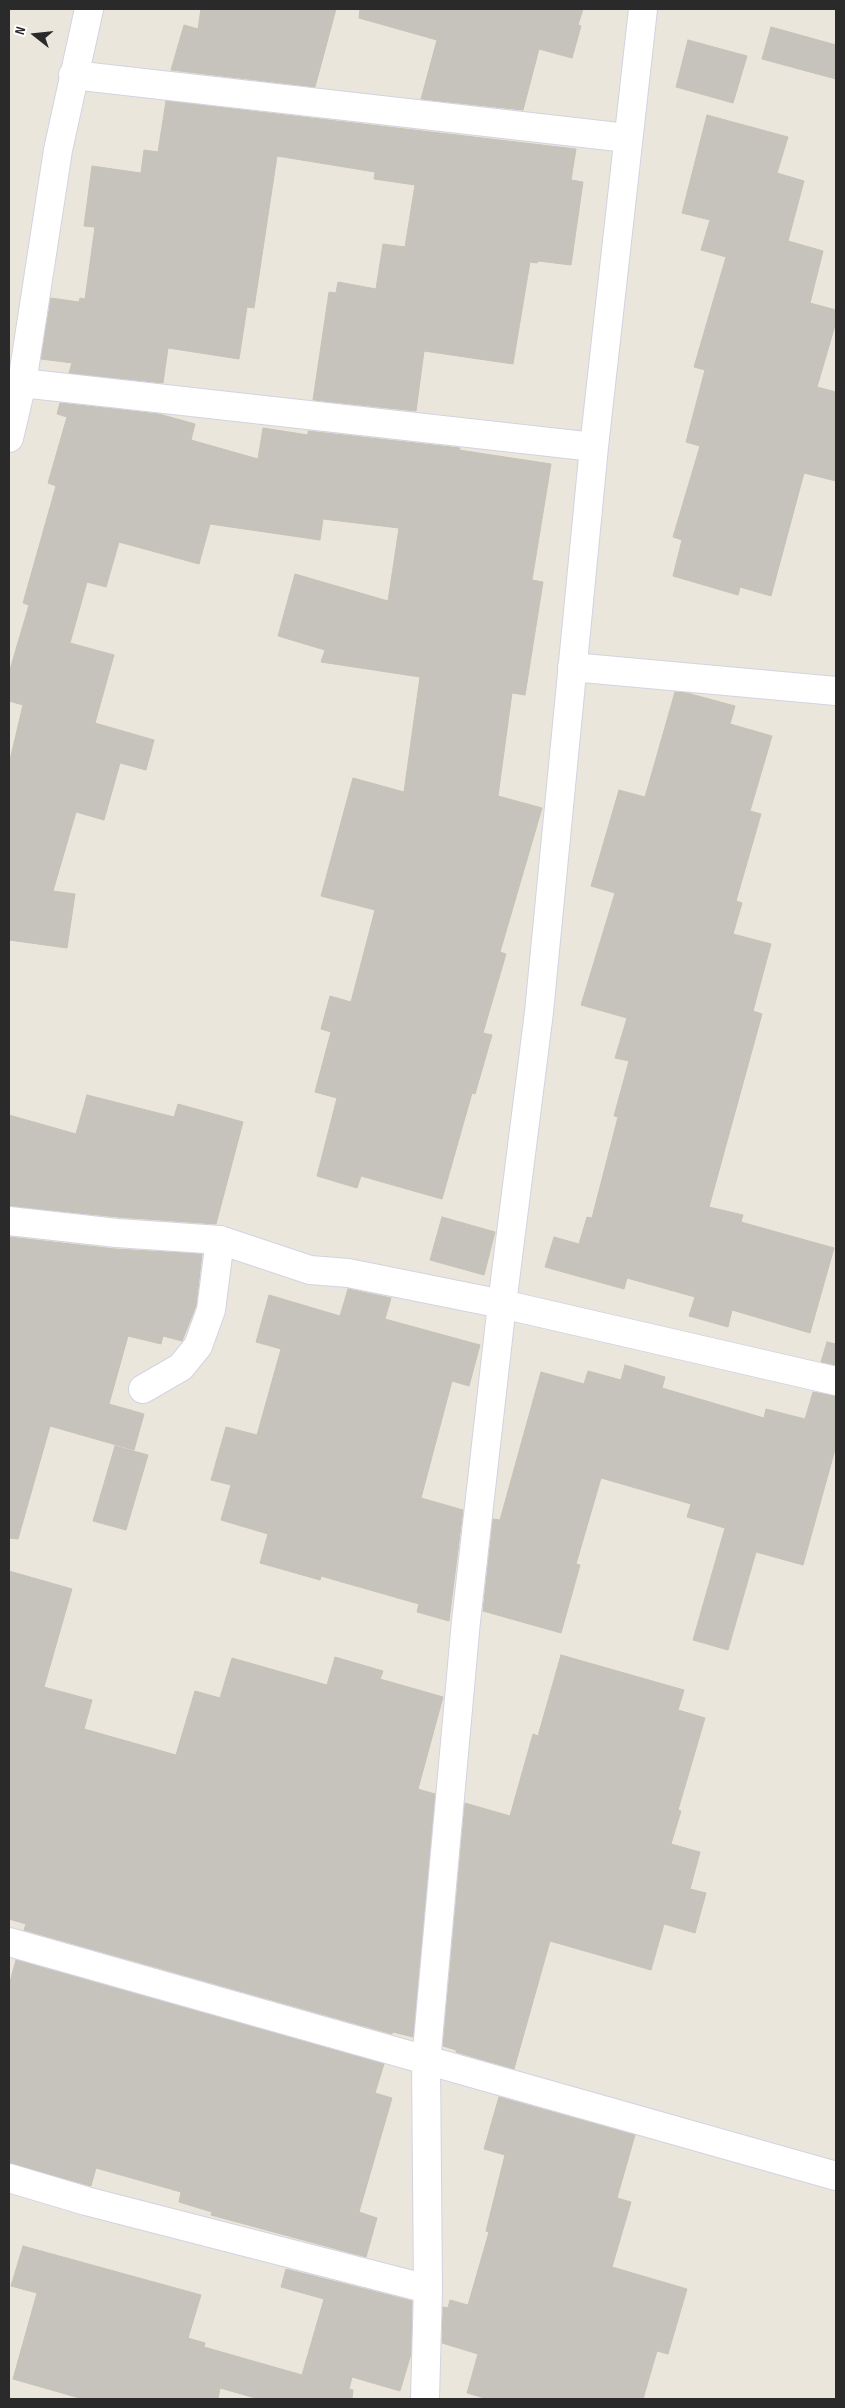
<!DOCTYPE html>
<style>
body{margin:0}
#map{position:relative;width:845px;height:2408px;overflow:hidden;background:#ebe6dc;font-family:"Sofia Sans Condensed",sans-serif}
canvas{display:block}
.frame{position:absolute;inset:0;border:10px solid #2a2a2a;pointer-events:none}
.north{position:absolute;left:10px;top:10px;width:50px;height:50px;-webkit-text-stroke:4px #fff;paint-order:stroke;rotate:286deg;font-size:14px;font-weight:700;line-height:20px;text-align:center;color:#2a2a2a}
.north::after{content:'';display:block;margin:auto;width:18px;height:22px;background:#2a2a2a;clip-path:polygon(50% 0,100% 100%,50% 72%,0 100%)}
</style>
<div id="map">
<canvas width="845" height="2408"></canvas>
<div class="frame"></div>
<div class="north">N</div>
</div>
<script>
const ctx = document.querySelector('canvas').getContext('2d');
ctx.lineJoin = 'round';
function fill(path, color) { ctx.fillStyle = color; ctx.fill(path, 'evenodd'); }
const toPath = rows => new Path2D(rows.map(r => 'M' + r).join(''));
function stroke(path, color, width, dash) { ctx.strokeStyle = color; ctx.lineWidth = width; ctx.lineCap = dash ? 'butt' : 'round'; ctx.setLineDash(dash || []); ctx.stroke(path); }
const building = toPath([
 [201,9,336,9,315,87,171,70,184,25,198,29,201,9],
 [360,9,583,9,578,25,581,26,572,58,539,49,523,110,421,99,437,40,359,18,360,9],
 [771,27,836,45,836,79,762,59,771,27],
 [688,40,747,56,733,103,676,87,688,40],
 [166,101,576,149,571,180,583,182,571,265,538,261,537,263,530,262,513,364,424,351,416,411,313,400,329,292,336,293,338,282,376,289,383,244,405,247,415,185,374,179,375,172,277,156,254,308,247,307,239,359,168,348,163,383,69,373,72,363,41,359,51,298,79,302,80,298,85,299,95,227,84,226,92,166,141,173,144,150,158,152,166,101],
 [707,115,788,137,777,173,804,181,788,241,823,251,810,303,836,310,836,322,817,387,836,392,836,481,804,473,771,596,740,587,738,595,673,576,682,540,673,537,700,446,686,442,705,370,694,367,726,257,701,250,710,220,682,213,707,115],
 [60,403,159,414,195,424,191,440,258,459,263,428,308,435,308,431,460,448,459,450,551,464,532,580,543,582,525,695,512,693,498,796,542,808,500,952,506,954,483,1033,492,1035,475,1094,472,1093,442,1199,361,1176,357,1188,317,1176,337,1098,315,1092,331,1032,321,1029,330,996,351,1002,375,910,321,896,353,778,404,792,420,677,321,662,325,650,278,636,295,574,388,601,399,528,323,519,320,540,210,524,199,564,119,542,106,587,87,582,70,643,114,655,95,723,154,740,146,770,120,763,104,820,76,812,53,891,75,894,67,948,9,940,9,764,23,705,9,701,9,673,29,605,23,603,56,486,48,483,67,417,57,414,60,403],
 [675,692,687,693,735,706,730,724,772,736,750,811,761,814,736,901,742,903,733,934,771,944,753,1011,762,1014,709,1207,743,1215,741,1222,834,1248,810,1333,732,1310,728,1327,689,1316,695,1297,627,1278,624,1289,545,1267,554,1237,579,1244,587,1217,592,1218,618,1117,614,1116,629,1061,615,1058,627,1018,581,1005,615,893,591,886,619,790,645,797,675,692],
 [87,1095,174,1117,178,1104,243,1122,216,1224,118,1217,9,1206,9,1115,76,1134,87,1095],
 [442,1217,495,1232,484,1275,430,1260,442,1217],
 [9,1237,115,1249,202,1254,196,1306,182,1341,163,1336,161,1344,128,1336,109,1404,144,1414,134,1450,50,1426,18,1539,9,1538,9,1237],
 [348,1289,391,1298,385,1319,480,1345,469,1386,452,1381,421,1498,463,1510,449,1621,417,1612,419,1604,321,1576,320,1580,260,1563,268,1534,221,1520,231,1485,211,1480,226,1427,257,1435,281,1349,256,1342,269,1295,340,1316,348,1289],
 [827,1342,836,1344,836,1365,821,1362,827,1342],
 [625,1365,665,1377,662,1388,764,1418,766,1409,805,1419,813,1392,836,1396,836,1446,803,1565,756,1552,728,1650,693,1640,725,1528,687,1517,691,1504,601,1478,576,1564,580,1565,561,1633,483,1611,493,1519,500,1520,541,1372,584,1384,588,1371,621,1380,625,1365],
 [115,1446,148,1455,126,1530,93,1521,115,1446],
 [9,1571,72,1589,44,1687,92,1700,84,1729,176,1755,195,1691,220,1698,232,1658,327,1685,335,1657,383,1671,380,1679,443,1697,418,1789,435,1794,413,2037,393,2032,392,2034,24,1930,26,1924,9,1919,9,1571],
 [561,1655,684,1690,678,1710,705,1718,678,1810,681,1811,671,1844,700,1852,690,1889,706,1893,695,1933,664,1924,651,1970,550,1941,514,2069,456,2052,456,2050,443,2046,465,1803,510,1816,533,1734,538,1736,561,1655],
 [16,1960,384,2064,375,2093,392,2098,359,2212,377,2218,366,2257,211,2215,212,2212,179,2202,181,2192,96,2168,91,2186,9,2163,9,1985,16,1960],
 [499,2097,635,2135,617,2198,631,2202,612,2267,687,2289,668,2354,657,2351,643,2399,488,2399,467,2393,478,2354,442,2343,443,2307,448,2308,450,2300,468,2305,489,2232,486,2231,505,2155,484,2149,499,2097],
 [23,2246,201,2295,188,2338,205,2343,204,2347,302,2375,324,2299,281,2287,286,2269,412,2301,411,2354,400,2391,352,2377,349,2389,353,2390,352,2399,259,2399,220,2388,218,2399,83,2399,13,2379,37,2293,11,2286,23,2246]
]);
fill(building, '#c6c3bc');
stroke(building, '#c6c2b6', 1);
const minor = toPath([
 [73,75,627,138],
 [22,383,594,447],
 [9,438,22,383,58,150,89,9],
 [572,667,836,691],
 [9,1221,117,1233,220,1240,310,1270,348,1273,502,1304,836,1381],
 [143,1389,181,1367,198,1346,211,1310,220,1240],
 [9,1942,836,2176],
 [9,2178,86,2201,428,2289],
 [425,2399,428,2289,426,2062,466,1621,502,1304,539,1012,594,447,643,9]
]);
stroke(minor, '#d2d3e1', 30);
stroke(minor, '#fff', 28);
</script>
